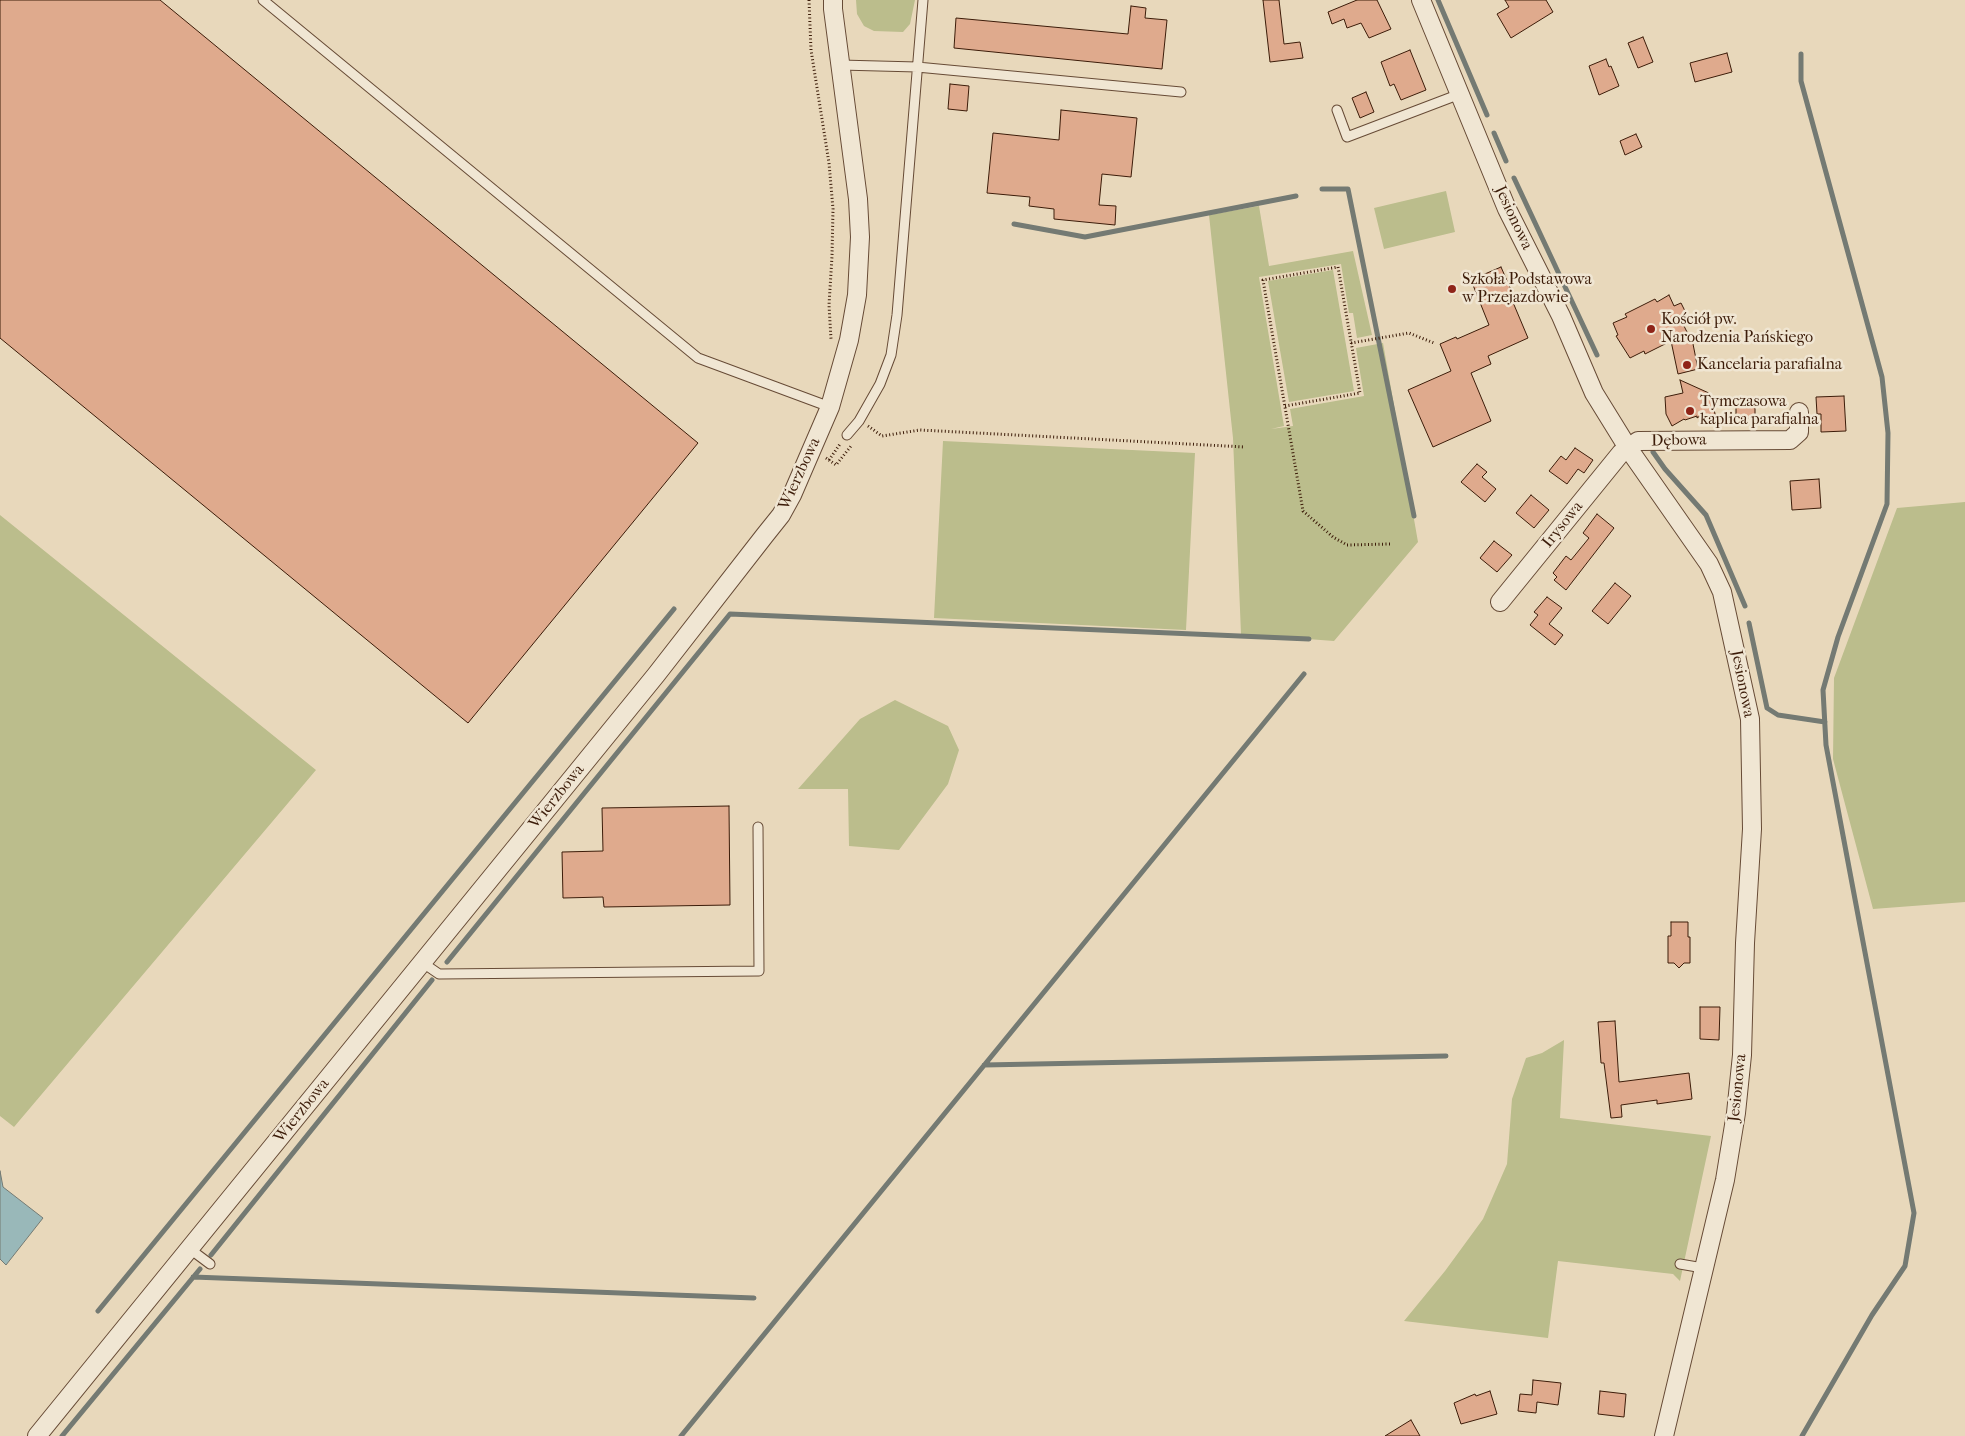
<!DOCTYPE html>
<meta charset="utf-8">
<style>
body{margin:0}
canvas{display:block;background:#e8d8bb}
</style>
<canvas width="1965" height="1436"></canvas>
<script>
const ctx = document.querySelector('canvas').getContext('2d');
ctx.lineJoin = 'round';
function fill(path, color) { ctx.fillStyle = color; ctx.fill(path, 'evenodd'); }
const toPath = rows => new Path2D(rows.map(r => 'M' + r).join(''));
function stroke(path, color, width, dash) { ctx.strokeStyle = color; ctx.lineWidth = width; ctx.lineCap = dash ? 'butt' : 'round'; ctx.setLineDash(dash || []); ctx.stroke(path); }
function drawText(font, color, halo, rows, align = 'center') {
  ctx.font = font + ' "IM FELL French Canon",serif'; ctx.lineWidth = 5; ctx.setLineDash([]); ctx.textBaseline = 'middle'; ctx.strokeStyle = halo; ctx.fillStyle = color; for (const [text, x, y, turn = 0] of rows) {
    ctx.save(); ctx.translate(x, y); ctx.rotate((+turn || 0) * Math.PI / 180); ctx.textAlign = isNaN(turn) ? turn : align; if (halo) ctx.strokeText(text, 0, 0); ctx.fillText(text, 0, 0); ctx.restore();
  }
}
fill(toPath([
 [856,0,915,0,910,24,903,32,874,31,864,26,857,14],
 [1446,191,1455,232,1384,249,1374,208],
 [1259,206,1269,266,1353,251,1372,335,1357,338,1353,313,1349,313,1341,264,1259,277,1284,426,1271,429,1293,426,1290,409,1364,396,1356,348,1383,343,1418,542,1334,641,1241,634,1233,438,1209,215],
 [1333,270,1354,391,1289,402,1268,281],
 [943,441,1195,453,1186,630,934,618],
 [1965,502,1965,902,1873,909,1833,759,1834,678,1897,508],
 [0,515,316,770,14,1127,0,1116],
 [895,700,948,726,959,750,948,784,899,850,849,846,848,789,798,789,860,719],
 [1564,1040,1560,1118,1711,1136,1680,1281,1673,1274,1558,1261,1548,1338,1404,1321,1445,1271,1483,1219,1507,1164,1512,1099,1526,1058,1542,1053]
]), '#bbbd8c');
const water = toPath([
 [0,1171,3,1187,43,1218,6,1265,0,1259,0,1171]
]);
fill(water, '#99b8b9');
stroke(water, '#747a73', 1);
stroke(toPath([
 [1438,0,1487,115],
 [1801,54,1801,81,1882,377,1888,433,1887,504,1838,637,1823,690,1826,745,1914,1213,1905,1266,1872,1315,1802,1436],
 [1494,133,1506,161],
 [1514,178,1597,355],
 [1322,189,1348,189,1414,516],
 [1014,224,1085,237,1296,196],
 [1653,452,1665,469,1706,515,1745,606],
 [1749,623,1767,708,1778,715,1825,722],
 [447,962,730,614,1309,639],
 [984,1065,1446,1056],
 [211,1255,432,980],
 [193,1277,754,1298],
 [98,1311,674,609],
 [62,1436,200,1269],
 [681,1436,1304,674]
]), '#747a73', 5);
const building = toPath([
 [0,0,160,0,698,443,468,723,0,338,0,0],
 [1263,0,1279,0,1284,44,1300,42,1303,58,1270,62,1263,0],
 [1357,0,1377,0,1391,29,1369,38,1361,23,1347,28,1344,19,1332,24,1328,12,1357,0],
 [1505,0,1546,0,1553,12,1511,38,1497,14,1509,7,1505,0],
 [1131,6,1146,8,1145,18,1167,20,1162,69,954,48,956,18,1128,34,1131,6],
 [1643,37,1653,62,1638,68,1628,43,1643,37],
 [1410,50,1426,90,1401,100,1394,84,1390,86,1381,62,1410,50],
 [1727,53,1732,72,1695,82,1690,63,1727,53],
 [1606,59,1609,67,1611,66,1619,86,1599,95,1589,66,1606,59],
 [950,84,969,86,967,111,948,109,950,84],
 [1366,92,1374,112,1360,118,1352,98,1366,92],
 [1061,110,1137,118,1131,177,1102,174,1099,205,1116,206,1115,225,1054,219,1054,209,1029,206,1030,197,987,193,993,133,1059,140,1061,110],
 [1636,134,1642,147,1625,155,1620,141,1636,134],
 [1501,267,1515,299,1512,300,1528,338,1488,356,1491,364,1471,373,1491,421,1433,447,1408,390,1451,371,1440,344,1456,337,1457,339,1489,325,1471,280,1501,267],
 [1669,295,1674,306,1681,303,1688,317,1681,320,1693,344,1698,369,1678,374,1671,341,1645,354,1644,351,1630,358,1616,336,1618,335,1613,323,1627,317,1625,314,1655,299,1657,302,1669,295],
 [1680,380,1711,394,1716,419,1702,422,1700,416,1697,418,1697,416,1685,420,1684,419,1672,426,1666,414,1665,397,1683,393,1680,380],
 [1844,396,1846,431,1821,432,1821,414,1817,414,1816,397,1844,396],
 [1736,403,1755,403,1755,418,1736,418,1736,403],
 [1575,448,1593,460,1584,473,1578,469,1567,484,1549,471,1561,456,1566,460,1575,448],
 [1477,464,1487,472,1482,477,1496,489,1485,502,1461,482,1477,464],
 [1819,479,1821,508,1792,510,1790,481,1819,479],
 [1531,495,1549,510,1534,528,1516,513,1531,495],
 [1597,514,1614,528,1566,590,1554,580,1557,577,1553,573,1566,556,1571,560,1589,538,1583,533,1597,514],
 [1494,541,1512,555,1497,572,1480,558,1494,541],
 [1615,583,1631,596,1608,624,1592,611,1615,583],
 [1547,597,1562,608,1549,624,1563,635,1555,645,1530,625,1538,615,1534,612,1547,597],
 [729,806,730,905,604,907,603,897,563,898,562,852,603,851,602,808,729,806],
 [1671,922,1688,922,1688,937,1690,937,1690,963,1684,963,1679,968,1674,963,1668,963,1668,936,1671,936,1671,922],
 [1700,1007,1720,1007,1719,1040,1700,1039,1700,1007],
 [1615,1021,1619,1082,1689,1073,1692,1099,1657,1104,1657,1100,1621,1105,1622,1117,1611,1118,1604,1063,1601,1063,1598,1022,1615,1021],
 [1533,1380,1561,1383,1558,1405,1537,1402,1536,1413,1518,1411,1520,1394,1532,1395,1533,1380],
 [1490,1391,1497,1414,1461,1424,1454,1403,1475,1394,1476,1396,1490,1391],
 [1600,1391,1626,1394,1624,1417,1598,1414,1600,1391],
 [1411,1420,1420,1436,1385,1436,1411,1420]
]);
fill(building, '#dfaa8d');
stroke(building, '#3c1c09', 1);
const service = toPath([
 [263,0,698,358,830,407],
 [840,65,917,67,1181,92],
 [1337,110,1347,137,1460,94],
 [847,435,859,421,880,384,891,355,897,315,923,0],
 [423,963,439,974,759,971,758,827],
 [190,1249,210,1264],
 [1680,1264,1703,1268]
]);
const minor = toPath([
 [1421,0,1507,209,1561,316,1594,393,1628,448,1709,564,1722,592,1750,719,1752,829,1745,943,1742,1055,1736,1113,1725,1180,1664,1436],
 [1500,602,1621,453,1638,441,1790,440,1799,432,1799,412],
 [37,1436,656,675,765,535,781,515,792,495,830,407,849,340,857,295,860,237,858,199,833,9,833,0]
]);
stroke(service, '#674b36', 11);
stroke(minor, '#674b36', 20);
stroke(toPath([
 [809,0,811,50,829,163,833,209,832,256,829,305,831,339],
 [1351,343,1409,333,1434,343],
 [1285,406,1360,393,1338,267,1263,280,1303,511,1333,537,1347,545],
 [868,426,882,436,920,430,1245,447],
 [826,458,836,465,851,446],
 [829,460,840,444],
 [1347,545,1390,544]
]), '#3c1c09', 3, [1, 2.5]);
stroke(service, '#f0e6d3', 9);
stroke(minor, '#f0e6d3', 18);
for (const [x, y, r, color] of [
 [1452,289,5,"#8f2418"],
 [1651,329,5,"#8f2418"],
 [1687,365,5,"#8f2418"],
 [1690,411,5,"#8f2418"]
]) { const dot = new Path2D(); dot.arc(x, y, r, 0, 2 * Math.PI); ctx.fillStyle = color; ctx.fill(dot); stroke(dot, '#f0e6d3', 2); }
drawText('16px', '#3c1c09', '#f0e6d3', [
 ["Jesionowa",1513,218,65],
 ["Dębowa",1679,441,-1],
 ["Wierzbowa",800,474,-65],
 ["Irysowa",1563,525,-51],
 ["Jesionowa",1742,684,79],
 ["Wierzbowa",557,797,-51],
 ["Jesionowa",1738,1088,-84],
 ["Wierzbowa",302,1111,-51]
]);
drawText('16px', '#3c1c09', '#f0e6d3', [
 ["Szkoła Podstawowa",1462,280],
 ["w Przejazdowie",1462,298],
 ["Kościół pw.",1661,320],
 ["Narodzenia Pańskiego",1661,338],
 ["Kancelaria parafialna",1697,365],
 ["Tymczasowa",1700,402],
 ["kaplica parafialna",1700,420]
], 'left');
</script>
